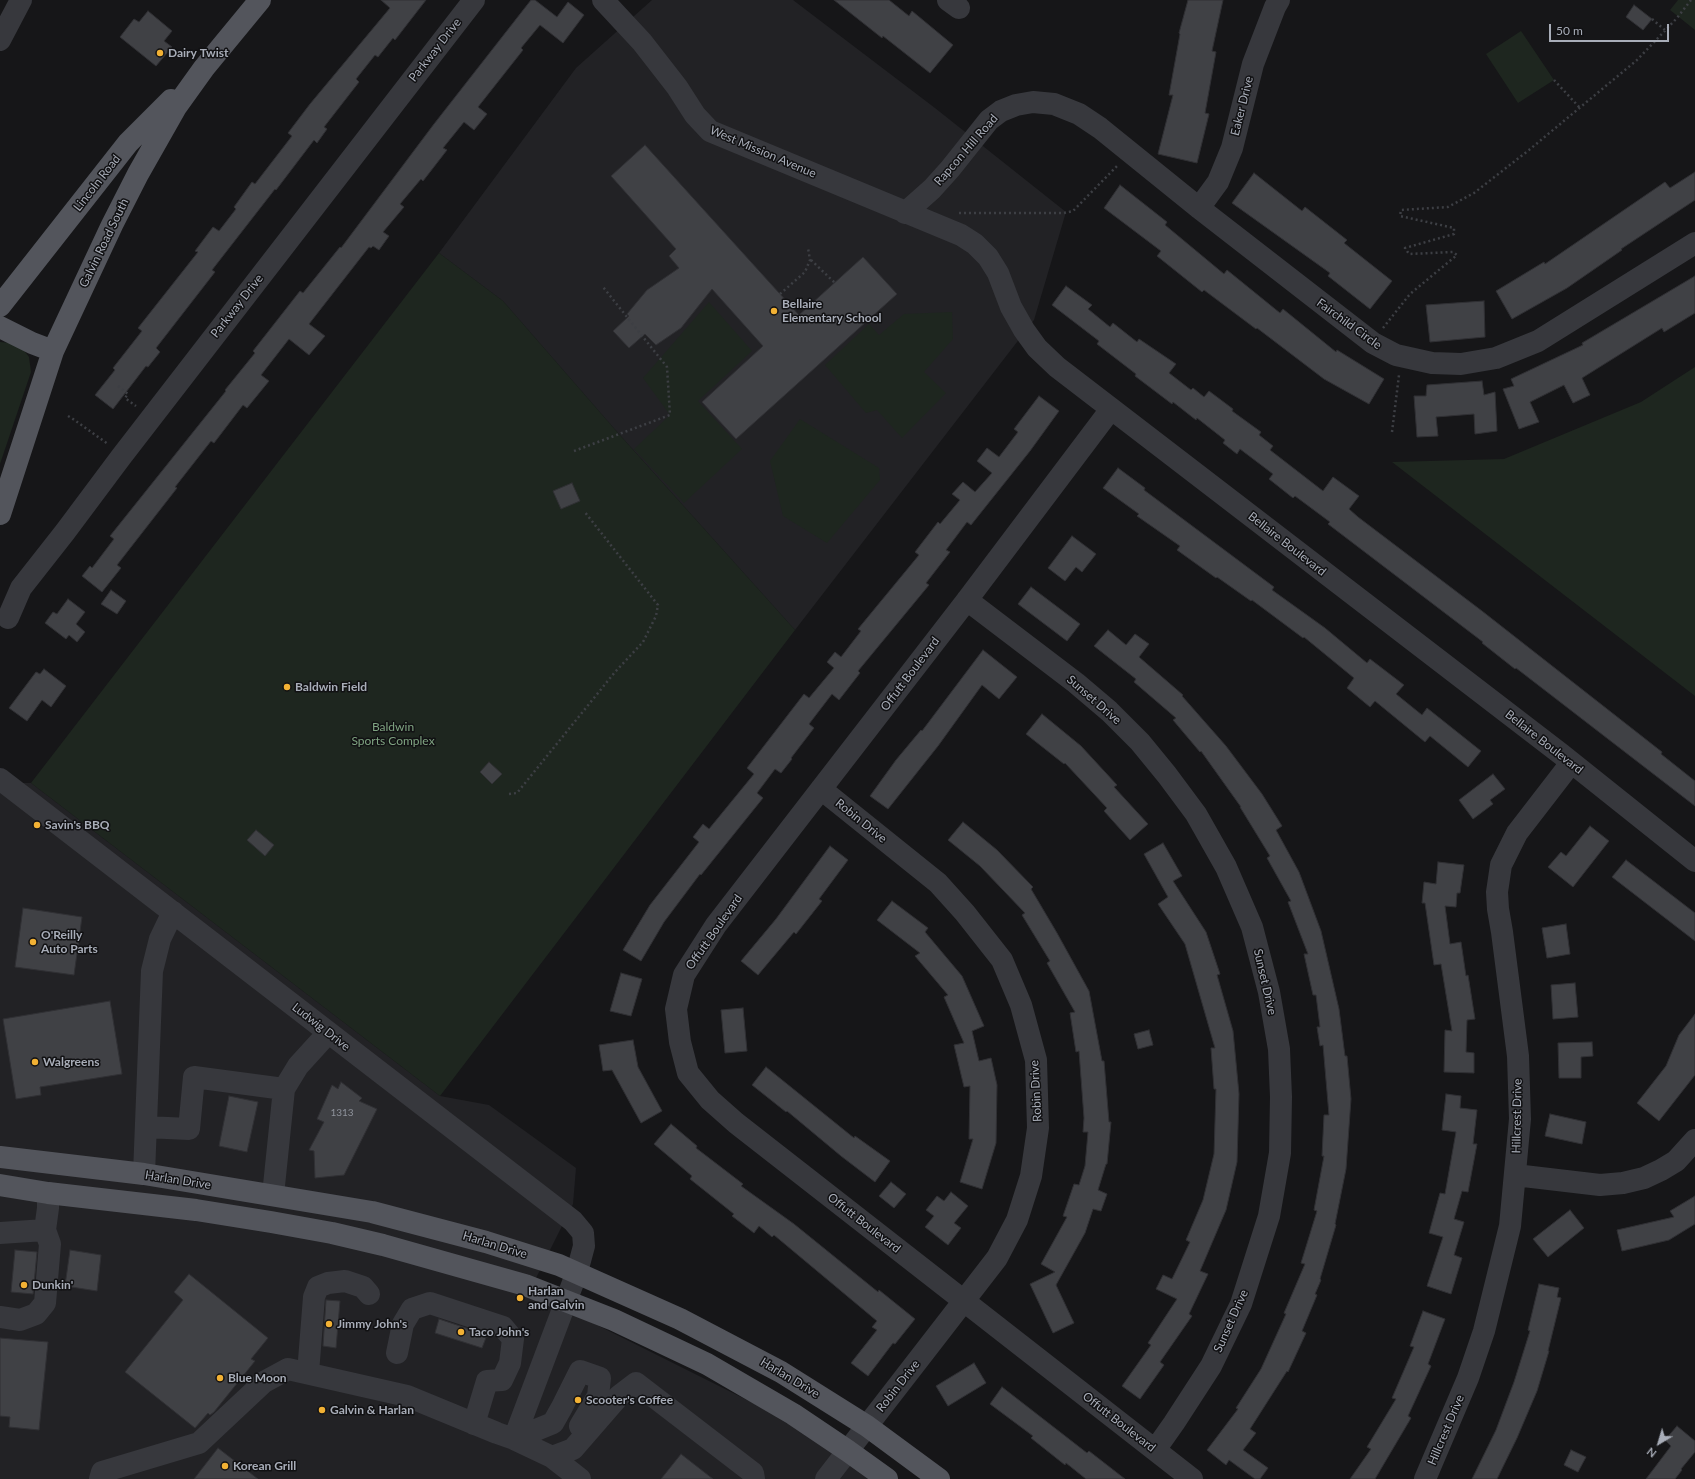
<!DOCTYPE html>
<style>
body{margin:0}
#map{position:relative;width:1695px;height:1479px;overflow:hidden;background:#161618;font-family:Lato,sans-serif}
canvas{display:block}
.north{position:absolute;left:1639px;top:1423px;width:40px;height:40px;-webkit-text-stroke:3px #111113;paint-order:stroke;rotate:218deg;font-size:11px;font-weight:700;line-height:16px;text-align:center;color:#a8adb8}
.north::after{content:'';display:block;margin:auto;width:14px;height:18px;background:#a8adb8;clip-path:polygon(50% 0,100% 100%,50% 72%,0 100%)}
.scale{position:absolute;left:1549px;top:24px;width:120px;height:18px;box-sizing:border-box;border:2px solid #a8adb8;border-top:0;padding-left:5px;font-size:12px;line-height:14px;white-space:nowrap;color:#a8adb8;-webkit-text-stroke:3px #111113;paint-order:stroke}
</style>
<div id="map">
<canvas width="1695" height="1479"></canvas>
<div class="north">N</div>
<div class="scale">50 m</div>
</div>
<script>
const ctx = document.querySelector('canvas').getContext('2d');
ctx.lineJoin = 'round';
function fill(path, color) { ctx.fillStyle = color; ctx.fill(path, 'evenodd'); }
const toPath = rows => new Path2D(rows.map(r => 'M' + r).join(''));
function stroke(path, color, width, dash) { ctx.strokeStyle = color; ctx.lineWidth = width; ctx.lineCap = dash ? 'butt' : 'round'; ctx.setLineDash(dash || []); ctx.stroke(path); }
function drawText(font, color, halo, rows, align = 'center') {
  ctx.font = font + ' Lato,sans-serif'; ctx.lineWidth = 3; ctx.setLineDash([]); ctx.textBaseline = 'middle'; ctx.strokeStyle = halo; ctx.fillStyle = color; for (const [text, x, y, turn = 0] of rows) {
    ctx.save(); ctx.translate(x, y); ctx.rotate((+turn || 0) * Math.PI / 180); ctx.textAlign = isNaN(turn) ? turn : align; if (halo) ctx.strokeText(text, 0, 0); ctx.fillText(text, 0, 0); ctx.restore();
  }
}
fill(toPath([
 [652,0,793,0,935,108,1066,212,1034,320,795,630,618,433,503,301,439,253,576,68],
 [0,783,31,783,440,1096,489,1105,576,1168,573,1204,527,1296,577,1315,789,1421,875,1479,0,1479]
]), '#222225');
fill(toPath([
 [1678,0,1695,0,1695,30,1670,10],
 [1521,31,1554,80,1518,103,1486,54],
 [439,253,503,301,618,433,795,630,440,1096,31,783],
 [709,302,752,351,698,401,742,449,684,503,634,449,670,415,643,378],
 [952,312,953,339,924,372,946,393,902,438,877,410,866,413,825,365,869,324,879,335,904,314],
 [0,342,19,344,29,357,31,372,0,464],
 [1695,367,1695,696,1392,462,1504,459,1641,402],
 [800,419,879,468,880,480,827,543,783,516,770,461]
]), '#1e261f');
const building = toPath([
 [381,0,426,0,395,40,393,38,378,57,375,55,356,79,359,82,324,127,327,129,317,143,314,140,276,190,275,189,212,270,215,272,156,348,160,352,148,367,146,366,113,409,95,395,115,370,113,368,142,331,138,328,198,252,195,251,213,227,219,231,236,209,234,207,252,182,255,184,292,136,288,133,310,104,390,8,381,0],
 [531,0,535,0,557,17,568,2,584,15,563,43,540,25,521,48,523,50,478,107,487,114,474,130,464,122,443,148,447,150,423,181,421,179,400,204,404,207,383,232,389,236,379,250,373,246,371,248,369,247,309,324,325,336,309,355,289,339,261,375,269,381,247,408,243,405,214,443,211,441,175,487,177,488,117,565,121,568,102,592,82,576,90,566,92,568,114,539,110,536,226,391,225,390,255,353,253,351,300,291,303,293,340,247,341,248,434,124,531,0],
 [834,0,889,0,909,16,912,11,953,45,930,73,883,36,882,38,834,0],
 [1188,0,1223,0,1212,51,1216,52,1205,113,1209,114,1197,163,1158,154,1173,95,1169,95,1180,34,1179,33,1188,0],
 [1634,5,1652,19,1643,30,1626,17,1634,5],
 [148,11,172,31,164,41,172,47,156,66,120,37,134,19,139,22,148,11],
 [645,145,799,315,863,257,897,294,736,439,702,402,763,346,712,289,681,328,656,345,645,334,629,348,613,331,629,316,627,314,647,290,679,268,669,256,676,249,611,176,645,145],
 [1695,172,1695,200,1621,249,1622,250,1567,288,1512,319,1496,291,1544,262,1545,264,1665,182,1670,188,1695,172],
 [1254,173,1302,211,1305,207,1347,240,1344,243,1392,281,1370,309,1328,276,1330,273,1232,203,1254,173],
 [1120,185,1167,222,1165,225,1224,274,1227,270,1280,313,1283,309,1336,352,1337,350,1384,379,1369,404,1324,379,1257,328,1256,329,1204,290,1202,292,1157,256,1161,251,1104,208,1120,185],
 [1695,276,1695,313,1664,332,1662,328,1582,378,1590,395,1573,403,1564,385,1530,402,1539,422,1519,429,1503,389,1514,386,1511,379,1583,345,1582,343,1695,276],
 [1066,286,1092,305,1088,309,1110,327,1113,323,1137,342,1139,339,1176,364,1169,373,1191,390,1193,388,1204,397,1209,391,1233,409,1232,411,1261,432,1259,435,1273,446,1270,450,1323,491,1333,477,1359,496,1349,509,1358,517,1482,611,1662,752,1661,754,1695,781,1695,806,1516,668,1515,669,1482,643,1483,642,1328,524,1330,522,1295,496,1293,498,1269,479,1273,474,1240,449,1237,454,1223,443,1225,440,1197,418,1196,420,1173,402,1172,404,1135,376,1136,374,1097,344,1099,341,1052,305,1066,286],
 [1484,301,1485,337,1430,342,1426,305,1484,301],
 [1482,381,1484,395,1495,392,1497,431,1475,434,1474,414,1436,417,1438,436,1417,437,1414,396,1426,396,1427,385,1482,381],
 [1039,396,1059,411,1030,451,971,525,967,522,946,550,950,552,926,583,929,585,858,671,860,673,839,700,832,694,809,724,814,728,791,758,792,759,781,773,775,769,757,793,763,798,701,875,700,874,664,922,641,961,623,950,650,905,699,842,693,837,703,824,709,829,754,774,747,768,804,694,809,698,834,668,827,662,835,652,841,657,861,631,858,629,919,555,915,552,938,522,940,524,960,500,952,494,963,482,975,492,992,473,977,461,987,448,999,457,1018,432,1014,429,1039,396],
 [1118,468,1145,488,1144,490,1274,587,1272,590,1325,628,1367,663,1370,659,1404,685,1396,694,1422,715,1427,708,1481,751,1468,767,1430,736,1425,742,1375,701,1370,707,1347,688,1354,678,1304,637,1303,638,1252,600,1251,601,1217,577,1216,578,1177,550,1180,546,1137,516,1139,514,1103,488,1118,468],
 [572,483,580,501,561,509,553,491,572,483],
 [1072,536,1096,554,1082,572,1076,567,1065,581,1048,568,1072,536],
 [1031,587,1080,624,1067,641,1018,604,1031,587],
 [111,590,126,601,117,614,101,604,111,590],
 [68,599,85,612,76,624,85,632,77,642,69,635,66,639,45,623,53,612,57,614,68,599],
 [1108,630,1126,645,1135,634,1149,644,1139,657,1183,695,1182,696,1226,746,1262,794,1282,826,1276,830,1299,872,1321,931,1339,1009,1345,1056,1347,1056,1351,1099,1346,1169,1335,1224,1336,1225,1320,1279,1321,1280,1315,1294,1317,1295,1302,1331,1306,1333,1288,1372,1287,1371,1250,1429,1256,1433,1243,1450,1268,1468,1260,1479,1255,1479,1229,1460,1226,1465,1207,1450,1238,1409,1236,1408,1261,1369,1286,1314,1284,1313,1305,1264,1301,1263,1317,1211,1314,1210,1324,1156,1322,1156,1324,1115,1329,1115,1323,1045,1320,1046,1317,1027,1320,1027,1316,995,1313,995,1304,954,1308,954,1288,902,1291,901,1267,858,1270,856,1240,807,1241,807,1201,751,1200,752,1173,720,1176,718,1134,682,1136,679,1094,646,1108,630],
 [983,650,1017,677,999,699,982,685,938,746,888,809,870,796,896,760,921,730,922,731,983,650],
 [44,669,66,686,51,707,42,700,27,721,9,708,36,672,40,674,44,669],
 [1042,714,1081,746,1117,785,1114,787,1148,824,1130,840,1104,811,1107,808,1065,763,1064,764,1026,734,1042,714],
 [489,762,502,774,492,784,480,772,489,762],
 [1493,774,1505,789,1490,800,1493,804,1473,819,1459,800,1493,774],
 [963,822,997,850,1033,887,1031,889,1057,933,1089,991,1102,1061,1104,1061,1109,1122,1111,1122,1107,1164,1106,1164,1098,1190,1107,1194,1101,1211,1093,1209,1085,1233,1056,1285,1074,1323,1053,1333,1030,1284,1055,1272,1041,1264,1067,1217,1063,1216,1074,1184,1079,1185,1085,1166,1088,1132,1083,1132,1084,1118,1079,1051,1076,1052,1070,1013,1075,1012,1047,963,1050,961,1022,915,1025,913,980,866,948,840,963,822],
 [1590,826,1609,841,1573,887,1548,867,1561,852,1566,856,1590,826],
 [256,830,274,845,265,856,247,840,256,830],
 [1163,843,1182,876,1173,881,1206,932,1220,974,1217,975,1233,1031,1239,1094,1237,1162,1226,1210,1200,1271,1208,1274,1189,1314,1192,1316,1160,1362,1164,1365,1140,1399,1122,1386,1151,1345,1148,1343,1177,1299,1156,1289,1163,1275,1172,1279,1190,1242,1186,1240,1203,1200,1214,1154,1216,1089,1214,1089,1211,1048,1215,1048,1185,944,1158,904,1168,897,1144,854,1163,843],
 [830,846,848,860,819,899,822,901,796,934,794,932,758,975,741,961,776,919,830,846],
 [1626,860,1695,913,1695,941,1612,877,1626,860],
 [1438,862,1464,865,1460,893,1457,893,1456,907,1445,906,1450,944,1461,942,1466,976,1468,975,1475,1019,1467,1020,1466,1052,1474,1053,1474,1073,1444,1072,1445,1030,1452,1031,1441,964,1434,965,1425,903,1422,903,1424,882,1436,884,1438,862],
 [892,901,928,928,925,932,962,976,984,1026,972,1031,979,1061,991,1058,997,1085,996,1143,982,1189,960,1182,973,1139,969,1139,970,1086,964,1087,954,1045,964,1043,944,997,948,995,915,956,920,953,877,920,892,901],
 [23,908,82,917,74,975,15,967,23,908],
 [1566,924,1570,954,1547,958,1542,928,1566,924],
 [621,973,642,979,631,1016,610,1011,621,973],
 [1575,983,1578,1017,1553,1019,1551,985,1575,983],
 [110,1001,122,1074,40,1087,41,1095,16,1099,3,1019,110,1001],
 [743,1008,747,1051,725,1053,721,1010,743,1008],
 [1695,1014,1695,1075,1659,1121,1637,1103,1666,1066,1679,1035,1695,1014],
 [1149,1030,1153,1045,1138,1049,1134,1034,1149,1030],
 [633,1040,638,1067,662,1111,641,1123,612,1070,603,1071,599,1045,633,1040],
 [1592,1042,1593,1056,1581,1057,1581,1078,1559,1078,1558,1043,1592,1042],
 [766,1067,854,1138,855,1136,890,1161,875,1182,841,1156,787,1111,786,1112,752,1085,766,1067],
 [341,1082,362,1098,359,1101,377,1109,344,1175,315,1178,314,1151,309,1150,324,1122,317,1119,332,1085,338,1089,341,1082],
 [1446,1094,1461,1096,1460,1108,1477,1110,1473,1144,1477,1144,1468,1192,1462,1191,1454,1219,1464,1222,1454,1255,1462,1258,1451,1294,1427,1286,1443,1237,1429,1233,1440,1193,1445,1194,1456,1132,1442,1130,1446,1094],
 [229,1096,258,1102,247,1152,219,1146,229,1096],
 [1550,1114,1586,1122,1582,1144,1545,1136,1550,1114],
 [671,1124,697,1146,696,1148,743,1184,741,1186,794,1224,878,1292,879,1290,915,1319,895,1344,893,1343,868,1376,851,1363,877,1330,872,1327,877,1321,774,1235,772,1237,759,1226,754,1233,732,1216,734,1214,690,1179,692,1176,654,1144,671,1124],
 [891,1182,906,1194,894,1208,879,1196,891,1182],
 [951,1192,968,1206,954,1223,961,1228,948,1245,925,1227,934,1216,926,1210,937,1196,944,1201,951,1192],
 [1695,1196,1695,1224,1669,1240,1622,1251,1617,1230,1674,1217,1670,1211,1695,1196],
 [1570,1210,1584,1228,1548,1257,1533,1239,1570,1210],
 [15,1250,37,1252,33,1294,11,1292,15,1250],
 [70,1250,101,1255,97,1291,65,1286,70,1250],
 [189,1274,268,1338,251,1359,255,1361,214,1412,210,1415,208,1413,195,1428,125,1372,183,1300,174,1292,189,1274],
 [1539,1284,1559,1288,1557,1297,1561,1298,1548,1351,1549,1351,1537,1391,1517,1438,1497,1479,1472,1479,1496,1430,1514,1382,1530,1331,1528,1330,1539,1284],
 [326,1300,340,1301,336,1348,323,1346,326,1300],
 [1423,1311,1445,1319,1428,1364,1431,1366,1408,1416,1411,1418,1375,1479,1350,1479,1371,1449,1367,1447,1396,1399,1392,1398,1414,1347,1410,1346,1423,1311],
 [439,1319,487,1335,482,1348,435,1333,439,1319],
 [0,1338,48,1342,39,1430,9,1427,10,1417,0,1416,0,1338],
 [974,1363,986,1383,948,1406,936,1386,974,1363],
 [1002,1387,1087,1453,1089,1451,1125,1479,1086,1479,1066,1463,1065,1465,1031,1438,1033,1436,990,1404,1002,1387],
 [1677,1426,1695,1441,1695,1452,1681,1469,1682,1470,1675,1479,1646,1479,1671,1446,1665,1440,1677,1426],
 [218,1448,258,1479,194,1479,218,1448],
 [1571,1450,1586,1457,1578,1472,1564,1465,1571,1450],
 [681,1454,713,1479,661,1479,681,1454]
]);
fill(building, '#404145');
stroke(building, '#303034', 1);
stroke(toPath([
 [1652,19,1666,31],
 [1554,80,1580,108],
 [959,213,1064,213,1073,211,1117,166],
 [811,260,835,283],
 [780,294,805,272,810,260,808,248],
 [1383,328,1410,294,1457,255,1453,252,1409,254,1405,248,1454,234,1454,228,1400,216,1401,210,1448,207,1474,193,1529,150,1637,60,1677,18,1691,0],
 [118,386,128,394,125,398,136,406],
 [68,416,73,419,108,444],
 [1392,432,1399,375],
 [574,451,670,415,667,367,603,287],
 [509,794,517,793,615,672,643,642,656,616,658,605,584,511]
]), '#3d3f44', 2.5, [2, 3]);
stroke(toPath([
 [603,0,642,42,677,87,695,115,710,131,961,235,975,244,988,257,998,273,1011,307,1024,330,1037,348,1057,367,1561,754,1695,861],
 [948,0,959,8],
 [0,40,21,0],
 [1199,208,1218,182,1232,148,1253,64,1275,7,1279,0],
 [905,213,932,189,950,169,989,120,1001,111,1016,105,1033,102,1054,104,1079,114,1100,128,1199,208,1373,343,1396,355,1432,363,1461,364,1496,358,1538,341,1695,243],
 [1111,409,967,600,716,925,684,975,676,1009,680,1042,688,1073,710,1100,736,1123,1192,1479],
 [967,600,1076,683,1109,711,1140,742,1167,775,1196,814,1226,867,1252,927,1269,992,1279,1049,1281,1097,1280,1153,1269,1216,1241,1304,1211,1366,1174,1423,1155,1450],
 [8,618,21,588,65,532,121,457,474,0],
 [0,779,573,1221,583,1233,584,1246,577,1272,514,1439],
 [821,789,938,883,965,913,1002,960,1021,1005,1036,1060,1038,1128,1031,1176,1017,1220,997,1258,826,1479],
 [146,1127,189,1129,194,1077,284,1089],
 [144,1174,152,971,160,939,173,912],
 [1515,1175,1600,1185,1623,1183,1644,1178,1661,1170,1676,1161,1695,1140],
 [273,1195,284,1089,298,1066,328,1033],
 [0,1233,45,1230,48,1208,48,1193],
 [0,1317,20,1320,36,1314,45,1303,50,1244,45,1230],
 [397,1353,403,1324,412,1309,430,1303,503,1327,513,1339,510,1363,502,1380,487,1381,474,1424],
 [308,1373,314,1297,318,1287,328,1283,345,1281,363,1287,369,1294],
 [514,1439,553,1423,562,1407,580,1371,600,1378,598,1396,580,1426],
 [552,1457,573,1449,619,1396,636,1383,753,1473,754,1479],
 [100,1479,102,1472,199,1443,264,1382,288,1369,407,1396,497,1433,514,1439,552,1457,580,1479],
 [1425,1479,1468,1378,1484,1331,1510,1226,1520,1119,1518,1056,1502,932,1498,909,1497,892,1501,865,1517,833,1571,763]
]), '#37383d', 22);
stroke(toPath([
 [0,306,128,143,171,100],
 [0,327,32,343,53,351],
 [0,514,53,351,112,225,138,174,176,107,204,68,260,0],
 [0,1157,144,1174,372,1212,486,1242,559,1265,680,1319,781,1372,867,1426,939,1479],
 [0,1185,48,1193,196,1210,271,1222,332,1233,383,1245,525,1285,614,1320,707,1364,793,1414,848,1451,887,1479]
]), '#53555c', 22);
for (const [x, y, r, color] of [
 [160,53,4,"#f2b134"],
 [774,311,4,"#f2b134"],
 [287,687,4,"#f2b134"],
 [37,825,4,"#f2b134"],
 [33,942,4,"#f2b134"],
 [35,1062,4,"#f2b134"],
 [24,1285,4,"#f2b134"],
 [520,1298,4,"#f2b134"],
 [329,1324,4,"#f2b134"],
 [461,1332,4,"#f2b134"],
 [220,1378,4,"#f2b134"],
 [578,1400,4,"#f2b134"],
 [322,1410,4,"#f2b134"],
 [225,1466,4,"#f2b134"]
]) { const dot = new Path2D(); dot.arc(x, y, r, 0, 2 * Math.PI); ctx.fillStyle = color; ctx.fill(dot); stroke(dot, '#111113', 1.5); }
drawText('10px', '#8e929b', null, [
 ["1313",342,1113]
]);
drawText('12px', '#a8adb8', '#111113', [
 ["Parkway Drive",435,50,-52],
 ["Eaker Drive",1242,106,-76],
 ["Rapcon Hill Road",966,150,-49],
 ["West Mission Avenue",763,152,23],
 ["Lincoln Road",97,183,-52],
 ["Galvin Road South",104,243,-64],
 ["Parkway Drive",237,306,-52],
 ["Fairchild Circle",1349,324,36],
 ["Bellaire Boulevard",1287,544,38],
 ["Offutt Boulevard",910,674,-53],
 ["Sunset Drive",1094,700,41],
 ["Bellaire Boulevard",1544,742,38],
 ["Robin Drive",861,821,39],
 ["Offutt Boulevard",714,932,-55],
 ["Sunset Drive",1265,982,77],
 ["Ludwig Drive",321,1027,38],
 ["Robin Drive",1036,1091,-93],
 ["Hillcrest Drive",1517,1116,-89],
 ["Harlan Drive",178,1180,9],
 ["Offutt Boulevard",864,1223,38],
 ["Harlan Drive",495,1245,17],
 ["Sunset Drive",1231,1321,-66],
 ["Harlan Drive",790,1378,31],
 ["Robin Drive",898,1386,-52],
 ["Offutt Boulevard",1119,1422,38],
 ["Hillcrest Drive",1446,1430,-67]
]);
drawText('bold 12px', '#a8adb8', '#111113', [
 ["Dairy Twist",168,53],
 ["Bellaire",782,304],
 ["Elementary School",782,318],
 ["Baldwin Field",295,687],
 ["Savin's BBQ",45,825],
 ["O'Reilly",41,935],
 ["Auto Parts",41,949],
 ["Walgreens",43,1062],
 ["Dunkin'",32,1285],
 ["Harlan",528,1291],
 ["and Galvin",528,1305],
 ["Jimmy John's",337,1324],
 ["Taco John's",469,1332],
 ["Blue Moon",228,1378],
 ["Scooter's Coffee",586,1400],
 ["Galvin & Harlan",330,1410],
 ["Korean Grill",233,1466]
], 'left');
drawText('12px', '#7fa381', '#111113', [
 ["Baldwin",393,727],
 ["Sports Complex",393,741]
]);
</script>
